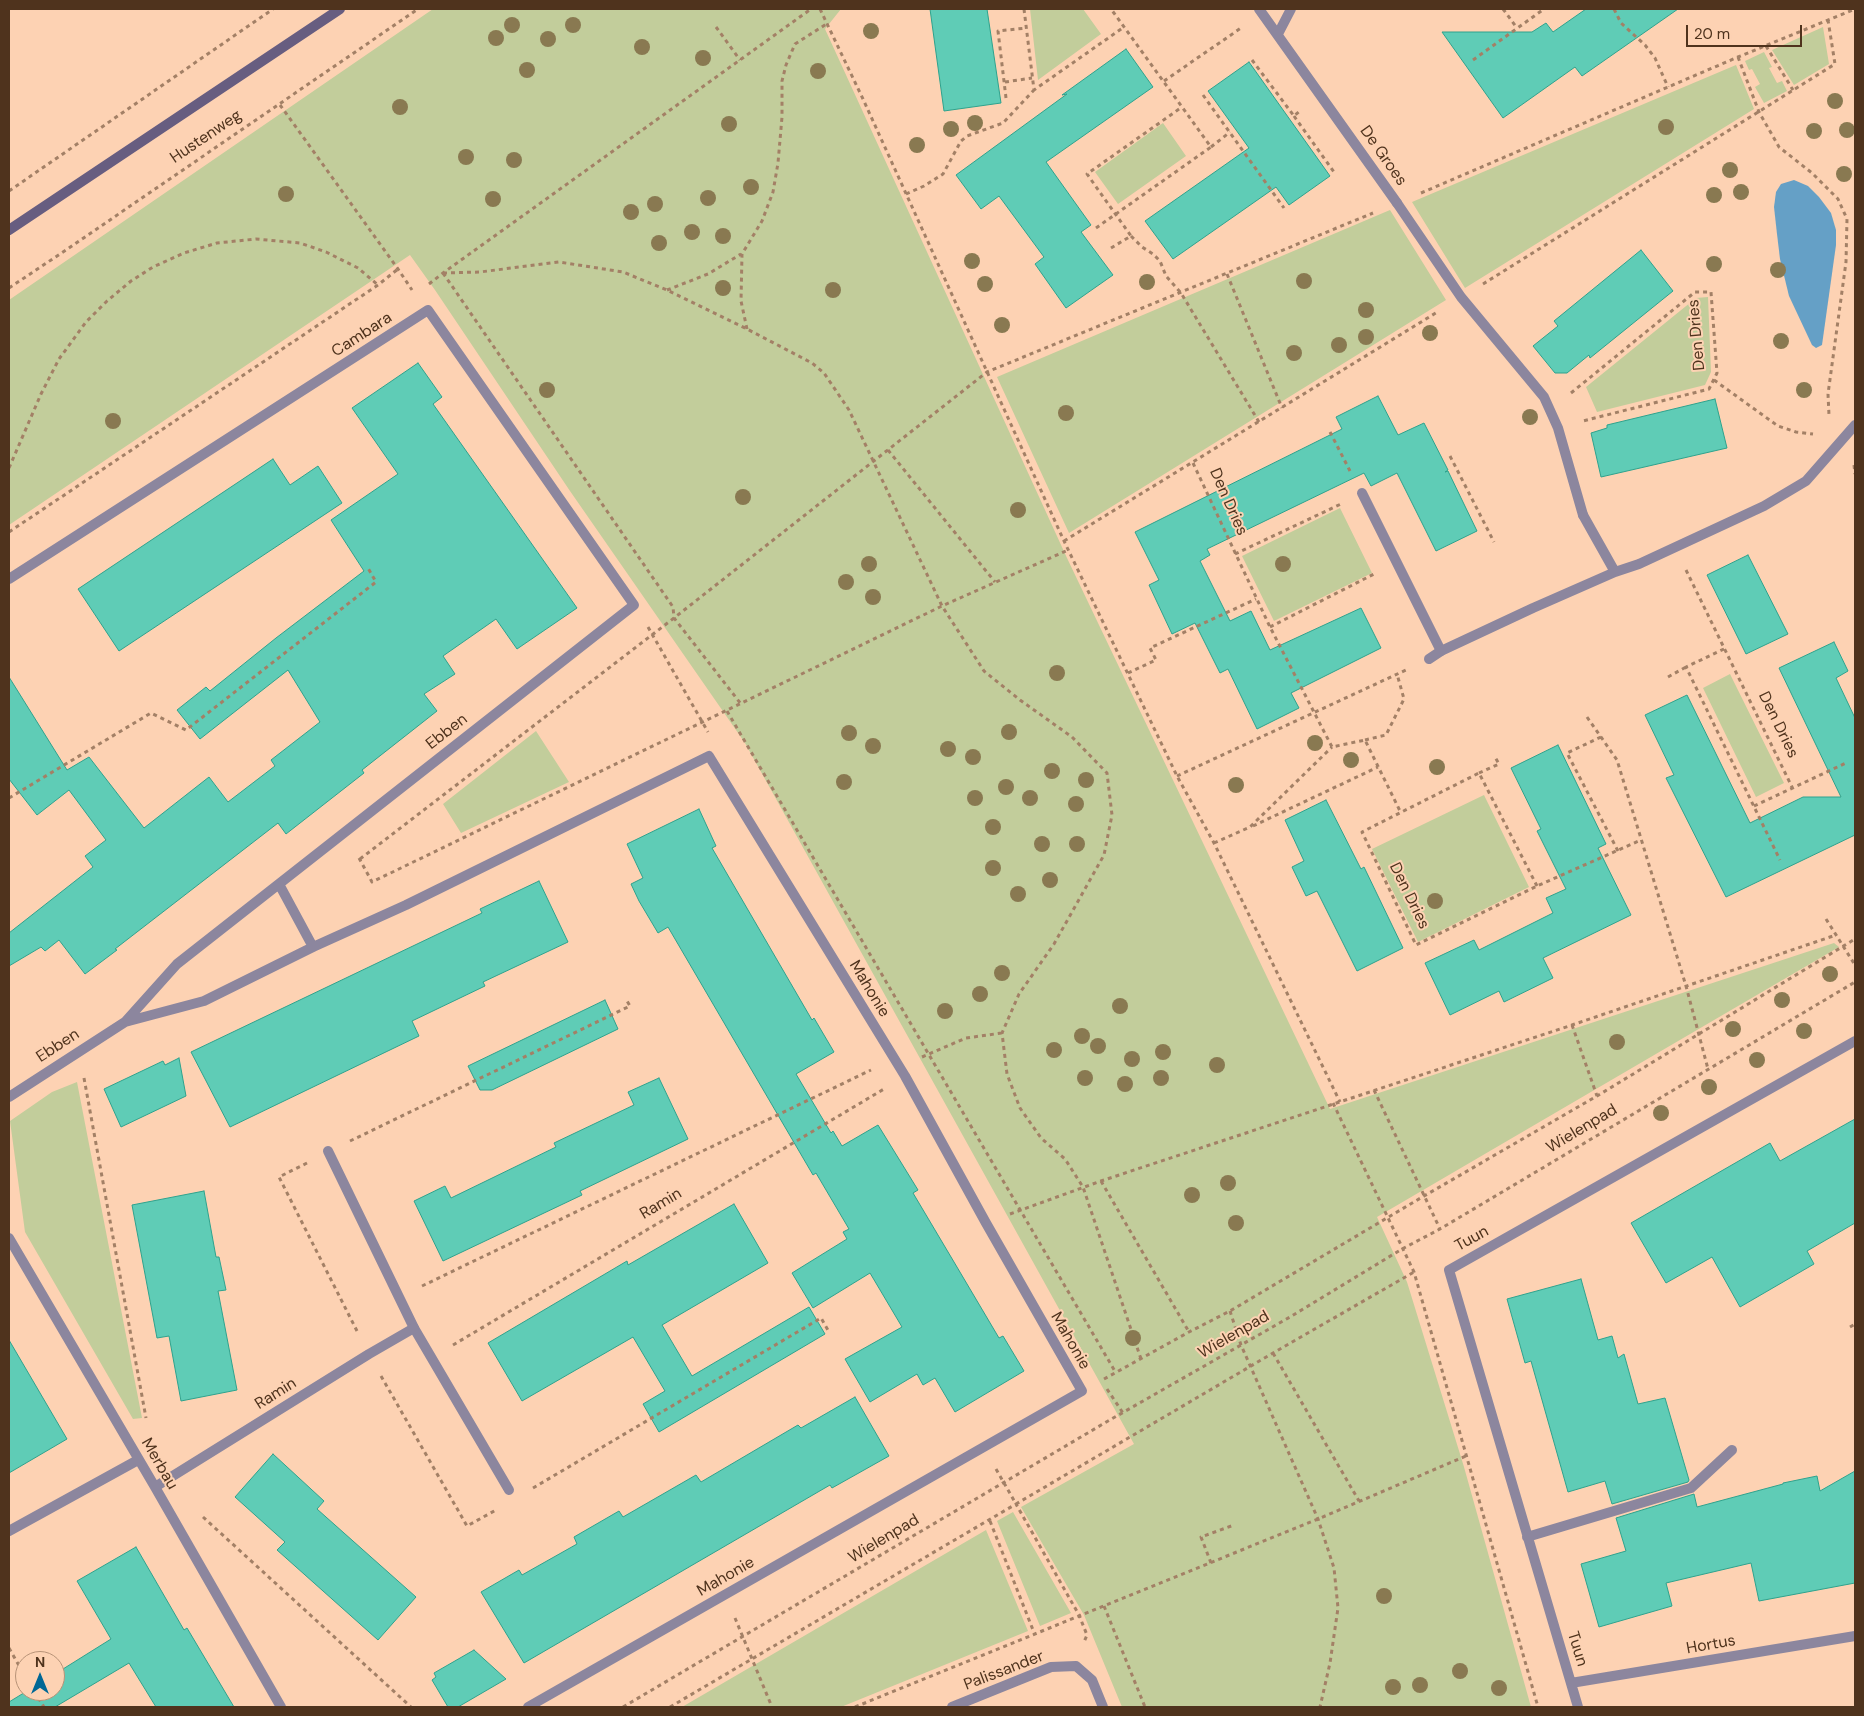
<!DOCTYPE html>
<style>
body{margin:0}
#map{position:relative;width:1864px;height:1716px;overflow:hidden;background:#fdd2b3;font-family:"DM Sans",sans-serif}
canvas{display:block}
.frame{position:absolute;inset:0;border:10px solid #4f331d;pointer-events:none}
.north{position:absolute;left:15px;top:1651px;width:50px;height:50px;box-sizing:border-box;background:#fdd2b3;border:1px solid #b79277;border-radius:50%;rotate:0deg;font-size:14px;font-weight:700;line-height:20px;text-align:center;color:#4f331d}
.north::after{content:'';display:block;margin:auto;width:18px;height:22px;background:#006795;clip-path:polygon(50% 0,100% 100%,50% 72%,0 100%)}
.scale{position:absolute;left:1686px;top:25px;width:116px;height:22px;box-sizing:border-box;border:2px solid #4f331d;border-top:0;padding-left:6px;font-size:15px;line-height:18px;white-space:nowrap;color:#4f331d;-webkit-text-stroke:4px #fdd2b3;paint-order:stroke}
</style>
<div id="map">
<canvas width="1864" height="1716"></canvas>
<div class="frame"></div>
<div class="north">N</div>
<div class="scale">20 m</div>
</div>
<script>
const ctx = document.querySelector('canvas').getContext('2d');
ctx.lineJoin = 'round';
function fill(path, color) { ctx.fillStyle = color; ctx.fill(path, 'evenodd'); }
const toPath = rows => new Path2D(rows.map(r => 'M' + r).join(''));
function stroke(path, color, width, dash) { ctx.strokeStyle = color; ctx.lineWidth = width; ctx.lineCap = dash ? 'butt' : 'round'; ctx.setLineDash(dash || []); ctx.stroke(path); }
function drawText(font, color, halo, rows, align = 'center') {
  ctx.font = font + ' "DM Sans",sans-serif'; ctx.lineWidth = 4; ctx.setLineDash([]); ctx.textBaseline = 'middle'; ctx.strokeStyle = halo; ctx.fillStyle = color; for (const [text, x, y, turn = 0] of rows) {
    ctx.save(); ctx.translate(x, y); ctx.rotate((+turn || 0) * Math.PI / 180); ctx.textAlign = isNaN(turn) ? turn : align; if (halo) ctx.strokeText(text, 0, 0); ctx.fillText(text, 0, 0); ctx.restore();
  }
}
fill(toPath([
 [433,9,841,9,825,29,1067,558,1330,1109,1834,943,1839,947,1377,1217,1407,1282,1464,1467,1531,1707,1122,1707,1084,1615,1021,1507,1134,1444,745,743,570,491,435,290,410,255,9,525,9,300],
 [1030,9,1083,9,1101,34,1038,80],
 [1823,27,1829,64,1794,85,1772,50],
 [1764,52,1772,67,1769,68,1777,83,1782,81,1787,91,1764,103,1755,87,1760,84,1752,69,1749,70,1745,61],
 [1736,65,1754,109,1465,288,1412,202],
 [1163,123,1186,156,1118,204,1095,172],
 [1390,210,1446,300,1069,533,997,377],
 [1708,297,1711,372,1705,385,1597,412,1586,387,1696,298],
 [1340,508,1372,573,1274,621,1242,556],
 [1730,674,1784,783,1756,797,1703,688],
 [536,731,569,782,461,833,443,804],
 [1484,795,1529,887,1418,942,1372,849],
 [77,1082,142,1418,133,1419,25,1232,10,1121,52,1092],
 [1013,1512,1071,1613,1040,1626,997,1521],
 [986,1530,1028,1631,841,1707,682,1707]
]), '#c2cd9b');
fill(toPath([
 [1794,180,1808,186,1819,197,1831,213,1836,230,1836,245,1822,345,1816,348,1812,345,1789,296,1780,259,1777,234,1774,207,1776,192,1781,184]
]), '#65a0c6');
const building = toPath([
 [930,9,987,9,1001,103,944,111,930,9],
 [1586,9,1678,9,1582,76,1575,67,1503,118,1442,32,1532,32,1546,23,1553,32,1586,9],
 [1126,49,1153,87,1046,162,1091,225,1081,232,1113,275,1066,308,1035,264,1044,257,999,196,981,209,956,175,1067,94,1062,95,1126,49],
 [1249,62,1330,176,1289,205,1276,187,1173,259,1145,221,1249,148,1208,91,1249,62],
 [1641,250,1673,291,1590,358,1589,355,1567,373,1555,373,1533,346,1558,326,1554,321,1641,250],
 [418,363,442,397,433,404,577,608,517,649,496,619,443,656,455,674,424,694,437,711,362,770,364,773,286,834,278,823,115,949,117,950,85,974,59,940,45,951,41,947,9,966,9,933,93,867,85,856,106,840,69,790,37,815,9,779,9,677,67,770,89,757,144,828,209,777,228,802,275,766,271,760,320,722,288,670,200,739,177,710,206,687,210,691,276,638,364,571,331,520,398,474,352,408,418,363],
 [1378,396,1398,435,1424,423,1448,470,1445,472,1448,471,1477,531,1436,551,1397,473,1371,486,1364,473,1207,549,1210,555,1200,561,1230,621,1251,611,1270,650,1361,608,1381,648,1291,693,1299,708,1257,729,1228,669,1220,673,1195,623,1172,634,1149,585,1159,580,1135,532,1342,429,1336,417,1378,396],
 [1715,399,1727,448,1601,477,1591,433,1607,428,1607,425,1715,399],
 [273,459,290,485,318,466,342,503,119,651,78,589,273,459],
 [1748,555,1788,634,1746,654,1707,575,1748,555],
 [1834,642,1848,671,1836,678,1855,718,1855,835,1726,897,1666,778,1674,775,1645,715,1687,695,1750,823,1803,797,1841,797,1779,668,1834,642],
 [1558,745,1606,844,1598,848,1631,915,1543,958,1553,978,1504,1002,1499,991,1450,1015,1425,963,1474,940,1479,950,1553,913,1546,898,1566,889,1537,831,1541,829,1511,768,1558,745],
 [1326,800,1361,869,1364,867,1403,948,1357,971,1317,891,1306,896,1292,867,1304,861,1285,820,1326,800],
 [699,809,716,846,712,848,812,1020,814,1018,834,1052,796,1074,831,1133,833,1131,842,1146,878,1125,918,1190,913,1193,954,1262,999,1338,1003,1336,1024,1371,955,1412,935,1378,923,1385,917,1374,870,1402,845,1359,902,1327,870,1273,813,1308,792,1273,847,1239,843,1232,849,1229,816,1173,813,1175,668,927,658,933,639,901,631,884,643,878,627,844,699,809],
 [539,881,568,942,483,982,485,986,412,1021,419,1036,230,1127,191,1052,482,913,480,909,539,881],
 [605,1000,618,1029,492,1090,480,1090,468,1066,605,1000],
 [179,1058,186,1096,121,1127,104,1089,163,1061,165,1065,179,1058],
 [659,1078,688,1139,580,1191,582,1195,443,1261,414,1201,445,1186,451,1198,556,1147,554,1143,634,1105,628,1092,659,1078],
 [1855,1119,1855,1223,1807,1251,1814,1264,1740,1307,1712,1257,1666,1283,1631,1223,1770,1143,1780,1161,1855,1119],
 [204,1191,216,1257,219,1257,226,1290,218,1291,237,1390,181,1401,169,1336,157,1338,132,1205,204,1191],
 [734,1204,768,1263,662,1325,692,1376,809,1307,825,1334,659,1432,643,1404,665,1391,633,1337,522,1401,488,1343,627,1261,628,1265,734,1204],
 [1581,1279,1598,1340,1612,1336,1618,1358,1624,1354,1638,1404,1665,1398,1689,1480,1688,1482,1612,1504,1605,1481,1568,1492,1531,1361,1525,1363,1507,1299,1581,1279],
 [9,1340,67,1439,9,1473,9,1340],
 [855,1397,889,1456,832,1488,830,1485,524,1663,481,1592,519,1570,522,1575,577,1544,574,1537,619,1511,623,1517,696,1475,701,1482,798,1425,801,1428,855,1397],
 [273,1454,324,1501,317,1509,416,1597,378,1640,277,1550,285,1542,235,1497,273,1454],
 [1855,1471,1855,1583,1759,1601,1751,1563,1666,1583,1672,1606,1599,1627,1581,1564,1626,1551,1616,1518,1694,1494,1697,1507,1783,1484,1783,1483,1817,1476,1820,1491,1855,1471],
 [136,1547,184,1630,187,1628,234,1707,156,1707,129,1663,55,1707,9,1707,9,1702,27,1691,55,1691,55,1674,111,1639,77,1581,136,1547],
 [474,1650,506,1679,458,1707,448,1707,432,1680,436,1677,434,1673,474,1650]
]);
fill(building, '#5fccb6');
stroke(building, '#2ea28d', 1);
stroke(toPath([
 [820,9,863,99,1064,541,1177,776,1214,843,1340,1102],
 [1024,9,1034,90,1124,27],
 [1503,9,1517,28],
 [1614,9,1621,23,1645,45,1655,58,1668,87],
 [716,27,740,60],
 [1766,46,1793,90],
 [1738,57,1759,112,1779,147,1812,173,1838,199,1847,219,1846,262,1828,394,1829,415],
 [1252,60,1294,116,1301,110],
 [1473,60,1544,9],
 [1164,81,1241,28],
 [1005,82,1032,78],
 [1203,95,1284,208],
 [1006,98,998,31,1026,28],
 [280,105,398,269,412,290],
 [1294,116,1334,172],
 [1211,147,1230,132],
 [9,191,273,9],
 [1421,193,1738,57,1855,9],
 [906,194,924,186,943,174,961,141,967,136,1003,123,1034,90],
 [1096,228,1211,147,1111,9],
 [1131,236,1142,247,1153,254,1160,261,1166,276,1181,293,1259,422],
 [1111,248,1131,236,1087,174,1182,107],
 [443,273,480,272,559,262,623,272,667,290,747,329,812,363,824,373,849,410,942,606,984,671,1020,700,1072,737,1107,773,1112,815,1104,855,1054,944,1019,994,1002,1033,1007,1074,1020,1108,1041,1138,1065,1159,1083,1187,1141,1359],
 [443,273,673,607,674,618,741,704],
 [1227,274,1282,408],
 [429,284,443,273,811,9],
 [1483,284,1835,64,1828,20],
 [9,288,66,250,418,9],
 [667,290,708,274,741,254],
 [747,329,741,301,742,254,762,221,773,192,778,163,782,117,782,81,786,65,795,44,828,23],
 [1714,380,1778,426,1796,432,1813,434],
 [1571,393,1695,292,1711,292,1717,373,1709,389,1583,421],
 [1330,432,1350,471],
 [888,450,995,582],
 [1450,456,1494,542],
 [1193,463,1270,627,1332,747,1365,740,1401,813],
 [1854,465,1855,474],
 [9,468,41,394,59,359,86,322,107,301,131,281,153,267,184,253,217,243,256,239,300,243,326,252,358,268,378,285],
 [9,532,378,285,398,269],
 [1064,541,1439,311],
 [1235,554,1341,504],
 [1686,570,1792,787],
 [648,627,708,732],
 [1270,627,1374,574],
 [1724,649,1686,667,1780,860],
 [1128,673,1156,660,1150,648,1256,599],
 [1668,677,1686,667],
 [727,711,1116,1373],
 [1587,717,1617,760,1686,986,1708,1069],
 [1601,737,1567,753,1618,851],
 [1365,740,1386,735,1404,699,1397,674],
 [1479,773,1499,764,1495,757],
 [1177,776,1406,670],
 [9,798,151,713,186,730,376,582,368,568],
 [1754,806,1848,762],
 [1253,826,1378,767],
 [1214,843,1250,827,1332,747],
 [359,858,372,882,942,606,1068,550],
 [360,859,674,618,987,372,1373,213],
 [1537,886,1479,773,1362,832,1416,945,1537,886,1641,840],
 [1826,919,1855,965],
 [1572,1025,1597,1096],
 [922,1057,966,1038,1002,1033],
 [84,1078,146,1418],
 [1374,1090,1440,1229],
 [1333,1103,1414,1272,1538,1707],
 [350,1141,630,1006,627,1001],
 [307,1163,279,1177,357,1331],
 [1101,1181,1189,1332],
 [1010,1214,1101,1181,1572,1025,1836,935],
 [422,1286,871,1070],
 [1230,1311,1241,1345,1318,1519,1334,1568,1338,1608,1330,1663,1320,1707],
 [1850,1327,1855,1324],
 [453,1345,884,1089],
 [1273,1353,1359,1501],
 [381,1376,467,1526,496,1510],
 [1104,1379,1189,1332,1230,1311,1424,1196,1597,1096,1855,939],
 [1107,1389,1123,1413],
 [996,1469,1016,1504,1273,1353,1414,1272],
 [533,1488,821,1318,829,1332],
 [203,1517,411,1707],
 [990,1521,1035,1635],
 [1211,1563,1201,1537,1234,1525],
 [1104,1606,1145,1707],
 [735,1618,772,1707],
 [9,1648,25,1676],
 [34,1691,44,1707],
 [623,1707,1108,1421,1290,1317,1402,1249,1440,1229,1855,982],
 [670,1707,1016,1504,1079,1615,1087,1635,1084,1642],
 [855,1707,1318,1519,1466,1456]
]), '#a38066', 3, [4, 4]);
stroke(toPath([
 [1397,203,1461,297,1544,397,1558,428,1583,515],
 [1362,493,1441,651],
 [328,1151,414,1328,509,1490],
 [9,1531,138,1460]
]), '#8c869e', 10);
stroke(toPath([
 [1259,9,1397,203],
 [1278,34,1291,9],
 [1583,515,1615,572],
 [9,579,428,310,634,605,177,964,125,1022,9,1097],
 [1429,659,1441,651,1533,608,1615,572,1639,564,1764,506,1806,481,1855,425],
 [279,884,313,947],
 [125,1022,204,1001,313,947,406,905,709,756,905,1076,986,1223,1082,1391,528,1707],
 [9,1238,155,1487,281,1707],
 [155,1487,369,1354,414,1328],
 [1527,1537,1691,1488,1732,1450],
 [1571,1683,1855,1636],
 [952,1707,1051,1667,1076,1666,1092,1680,1103,1707],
 [1578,1707,1449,1270,1855,1041]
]), '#8c869e', 10);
stroke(toPath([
 [9,230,340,9]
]), '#675d80', 10);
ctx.fillStyle = '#897951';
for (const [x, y] of [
 [512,25],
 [573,25],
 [871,31],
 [496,38],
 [548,39],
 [642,47],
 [703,58],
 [527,70],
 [818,71],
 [1835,101],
 [400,107],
 [975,123],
 [729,124],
 [1666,127],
 [951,129],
 [1847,130],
 [1814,131],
 [917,145],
 [466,157],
 [514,160],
 [1730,170],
 [1844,174],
 [751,187],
 [1741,192],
 [286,194],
 [1714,195],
 [708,198],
 [493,199],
 [655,204],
 [631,212],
 [692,232],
 [723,236],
 [659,243],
 [972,261],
 [1714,264],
 [1778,270],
 [1304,281],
 [1147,282],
 [985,284],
 [723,288],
 [833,290],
 [1366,310],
 [1002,325],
 [1430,333],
 [1366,337],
 [1781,341],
 [1339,345],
 [1294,353],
 [547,390],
 [1804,390],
 [1066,413],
 [1530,417],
 [113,421],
 [743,497],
 [1018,510],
 [869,564],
 [1283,564],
 [846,582],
 [873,597],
 [1057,673],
 [1009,732],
 [849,733],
 [1315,743],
 [873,746],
 [948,749],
 [973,757],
 [1351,760],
 [1437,767],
 [1052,771],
 [1086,780],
 [844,782],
 [1236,785],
 [1006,787],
 [975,798],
 [1030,798],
 [1076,804],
 [993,827],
 [1042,844],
 [1077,844],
 [993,868],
 [1050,880],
 [1018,894],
 [1435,901],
 [1002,973],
 [1830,974],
 [980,994],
 [1782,1000],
 [1120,1006],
 [945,1011],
 [1733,1029],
 [1804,1031],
 [1082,1036],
 [1617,1042],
 [1098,1046],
 [1054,1050],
 [1163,1052],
 [1132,1059],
 [1757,1060],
 [1217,1065],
 [1085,1078],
 [1161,1078],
 [1125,1084],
 [1709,1087],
 [1661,1113],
 [1228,1183],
 [1192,1195],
 [1236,1223],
 [1133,1338],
 [1384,1596],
 [1460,1671],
 [1420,1685],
 [1393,1687],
 [1499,1688]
]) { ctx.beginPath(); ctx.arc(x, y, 8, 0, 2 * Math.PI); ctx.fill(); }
drawText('16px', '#4f331d', '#fdd2b3', [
 ["Hustenweg",206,137,-34],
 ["De Groes",1383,156,55],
 ["Cambara",362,335,-33],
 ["Den Dries",1697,335,-95],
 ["Den Dries",1228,502,66],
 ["Den Dries",1778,725,64],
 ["Ebben",447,732,-38],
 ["Den Dries",1409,896,64],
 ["Mahonie",869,989,59],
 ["Ebben",58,1046,-33],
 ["Wielenpad",1582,1129,-31],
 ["Ramin",661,1204,-31],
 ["Tuun",1472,1239,-29],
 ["Wielenpad",1234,1335,-30],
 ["Mahonie",1070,1341,60],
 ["Ramin",276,1394,-32],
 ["Merbau",159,1464,60],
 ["Wielenpad",884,1539,-31],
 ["Mahonie",726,1577,-30],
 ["Hortus",1711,1645,-10],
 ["Tuun",1577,1649,73],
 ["Palissander",1004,1671,-21]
]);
</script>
